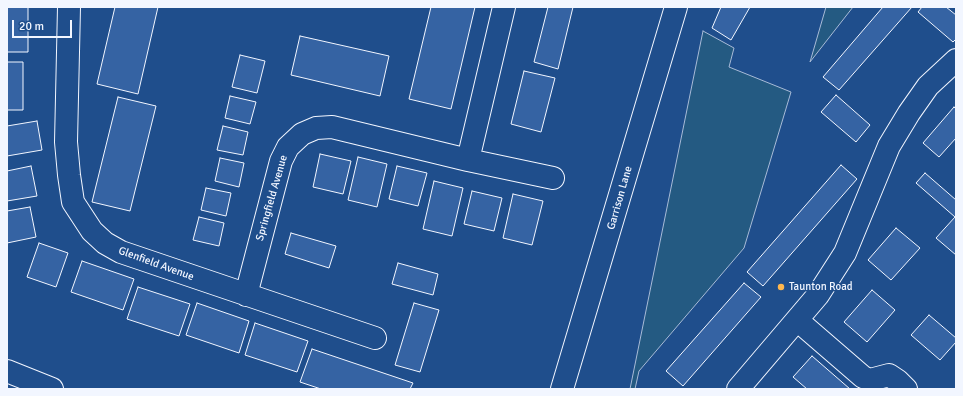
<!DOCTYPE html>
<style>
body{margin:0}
#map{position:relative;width:963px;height:396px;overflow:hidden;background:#1f4e8c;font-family:Signika,sans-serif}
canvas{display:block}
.frame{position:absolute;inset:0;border:8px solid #f2f6ff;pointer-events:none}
.scale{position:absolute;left:12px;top:20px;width:60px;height:18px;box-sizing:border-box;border:2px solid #f2f6ff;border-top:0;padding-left:5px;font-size:12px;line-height:14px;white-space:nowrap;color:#f2f6ff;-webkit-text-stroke:3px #1f4e8c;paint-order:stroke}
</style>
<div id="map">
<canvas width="963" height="396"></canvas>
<div class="frame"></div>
<div class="scale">20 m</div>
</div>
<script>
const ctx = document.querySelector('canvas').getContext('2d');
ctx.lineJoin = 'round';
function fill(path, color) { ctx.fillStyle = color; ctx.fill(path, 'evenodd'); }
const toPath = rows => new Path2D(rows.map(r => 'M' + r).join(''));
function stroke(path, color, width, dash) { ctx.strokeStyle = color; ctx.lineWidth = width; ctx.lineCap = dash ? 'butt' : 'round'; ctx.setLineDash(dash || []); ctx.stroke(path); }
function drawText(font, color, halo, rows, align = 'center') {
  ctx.font = font + ' Signika,sans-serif'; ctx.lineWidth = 3; ctx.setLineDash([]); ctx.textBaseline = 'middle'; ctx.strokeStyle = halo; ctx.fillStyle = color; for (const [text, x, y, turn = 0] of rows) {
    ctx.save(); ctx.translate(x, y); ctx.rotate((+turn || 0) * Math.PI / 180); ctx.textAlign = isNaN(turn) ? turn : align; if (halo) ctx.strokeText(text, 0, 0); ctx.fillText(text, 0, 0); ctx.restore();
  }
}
const green = toPath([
 [826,7,853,7,810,62,826,7],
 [703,31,734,48,729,67,791,92,744,248,639,371,635,389,630,389,703,31]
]);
fill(green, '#245a82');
stroke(green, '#a8bbd7', 1);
const building = toPath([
 [7,7,28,7,28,52,7,52,7,7],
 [115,7,158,7,138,94,97,84,115,7],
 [431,7,475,7,451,109,409,99,431,7],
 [548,7,573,7,558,69,534,62,548,7],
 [721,7,750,7,731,40,712,28,721,7],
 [883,7,912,7,839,90,823,77,883,7],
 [922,7,946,7,956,15,956,39,953,42,918,12,922,7],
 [300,36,389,56,380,96,291,75,300,36],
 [240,55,265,61,257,93,232,87,240,55],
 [7,62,23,62,23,110,7,110,7,62],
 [524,71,555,78,541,132,511,124,524,71],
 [836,95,870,125,856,142,821,112,836,95],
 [230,96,256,102,250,124,225,118,230,96],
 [118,97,156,106,130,211,92,202,118,97],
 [954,107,956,109,956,138,939,157,923,143,954,107],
 [37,121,42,150,7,156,7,126,37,121],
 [223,126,248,132,243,155,217,150,223,126],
 [320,154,351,161,343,194,313,187,320,154],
 [358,157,387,164,377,207,348,200,358,157],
 [220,158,244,163,239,187,215,181,220,158],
 [841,165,857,179,763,286,747,272,841,165],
 [31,166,37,196,7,201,7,171,31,166],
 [397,166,427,173,418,206,389,199,397,166],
 [925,173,956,200,956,255,936,238,955,217,916,183,925,173],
 [434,181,463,188,452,236,423,229,434,181],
 [206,188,231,193,226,216,201,210,206,188],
 [472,191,502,198,494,231,464,224,472,191],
 [513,194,543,201,532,245,503,238,513,194],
 [30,207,36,237,7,243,7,211,30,207],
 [199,217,224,223,219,246,193,240,199,217],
 [896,228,920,248,891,280,868,260,896,228],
 [291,233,336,246,329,268,285,254,291,233],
 [39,243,68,253,56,287,27,277,39,243],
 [82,261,134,279,123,310,71,292,82,261],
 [398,263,438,274,433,295,392,284,398,263],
 [744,283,761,297,683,386,666,371,744,283],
 [138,287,190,304,179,336,127,319,138,287],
 [872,290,895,310,867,342,844,322,872,290],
 [197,303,249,321,239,353,186,335,197,303],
 [414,303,439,310,420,372,395,365,414,303],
 [929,315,956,338,956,342,940,360,911,335,929,315],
 [255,323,308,341,297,372,245,355,255,323],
 [312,349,413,383,410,389,321,389,300,382,312,349],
 [812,356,850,389,807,389,793,377,812,356]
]);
fill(building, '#3563a3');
stroke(building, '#f2f6ff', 1);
const minor = toPath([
 [69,7,66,142,69,175,73,202,92,231,105,243,121,252,375,338],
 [504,7,468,160,553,178],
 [246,295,281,161,288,147,302,134,316,128,332,127,468,160],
 [797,320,863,377,870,380,889,375,898,381,906,389],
 [738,389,818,295,845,253,889,146,909,113,928,86,956,60]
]);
const major = toPath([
 [7,371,52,389],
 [562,389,676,7]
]);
stroke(minor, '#f2f6ff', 24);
stroke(major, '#f2f6ff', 24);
stroke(minor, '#1f4e8c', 22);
stroke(major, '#1f4e8c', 22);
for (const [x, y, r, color] of [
 [781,287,4,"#ffb74d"]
]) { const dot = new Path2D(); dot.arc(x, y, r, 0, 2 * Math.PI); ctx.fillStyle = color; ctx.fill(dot); stroke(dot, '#1f4e8c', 1.5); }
drawText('11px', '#f2f6ff', '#1f4e8c', [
 ["Springfield Avenue",272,198,-74],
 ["Garrison Lane",620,198,-74],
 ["Glenfield Avenue",156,264,20]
]);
drawText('11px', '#f2f6ff', '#1f4e8c', [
 ["Taunton Road",789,287]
], 'left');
</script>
